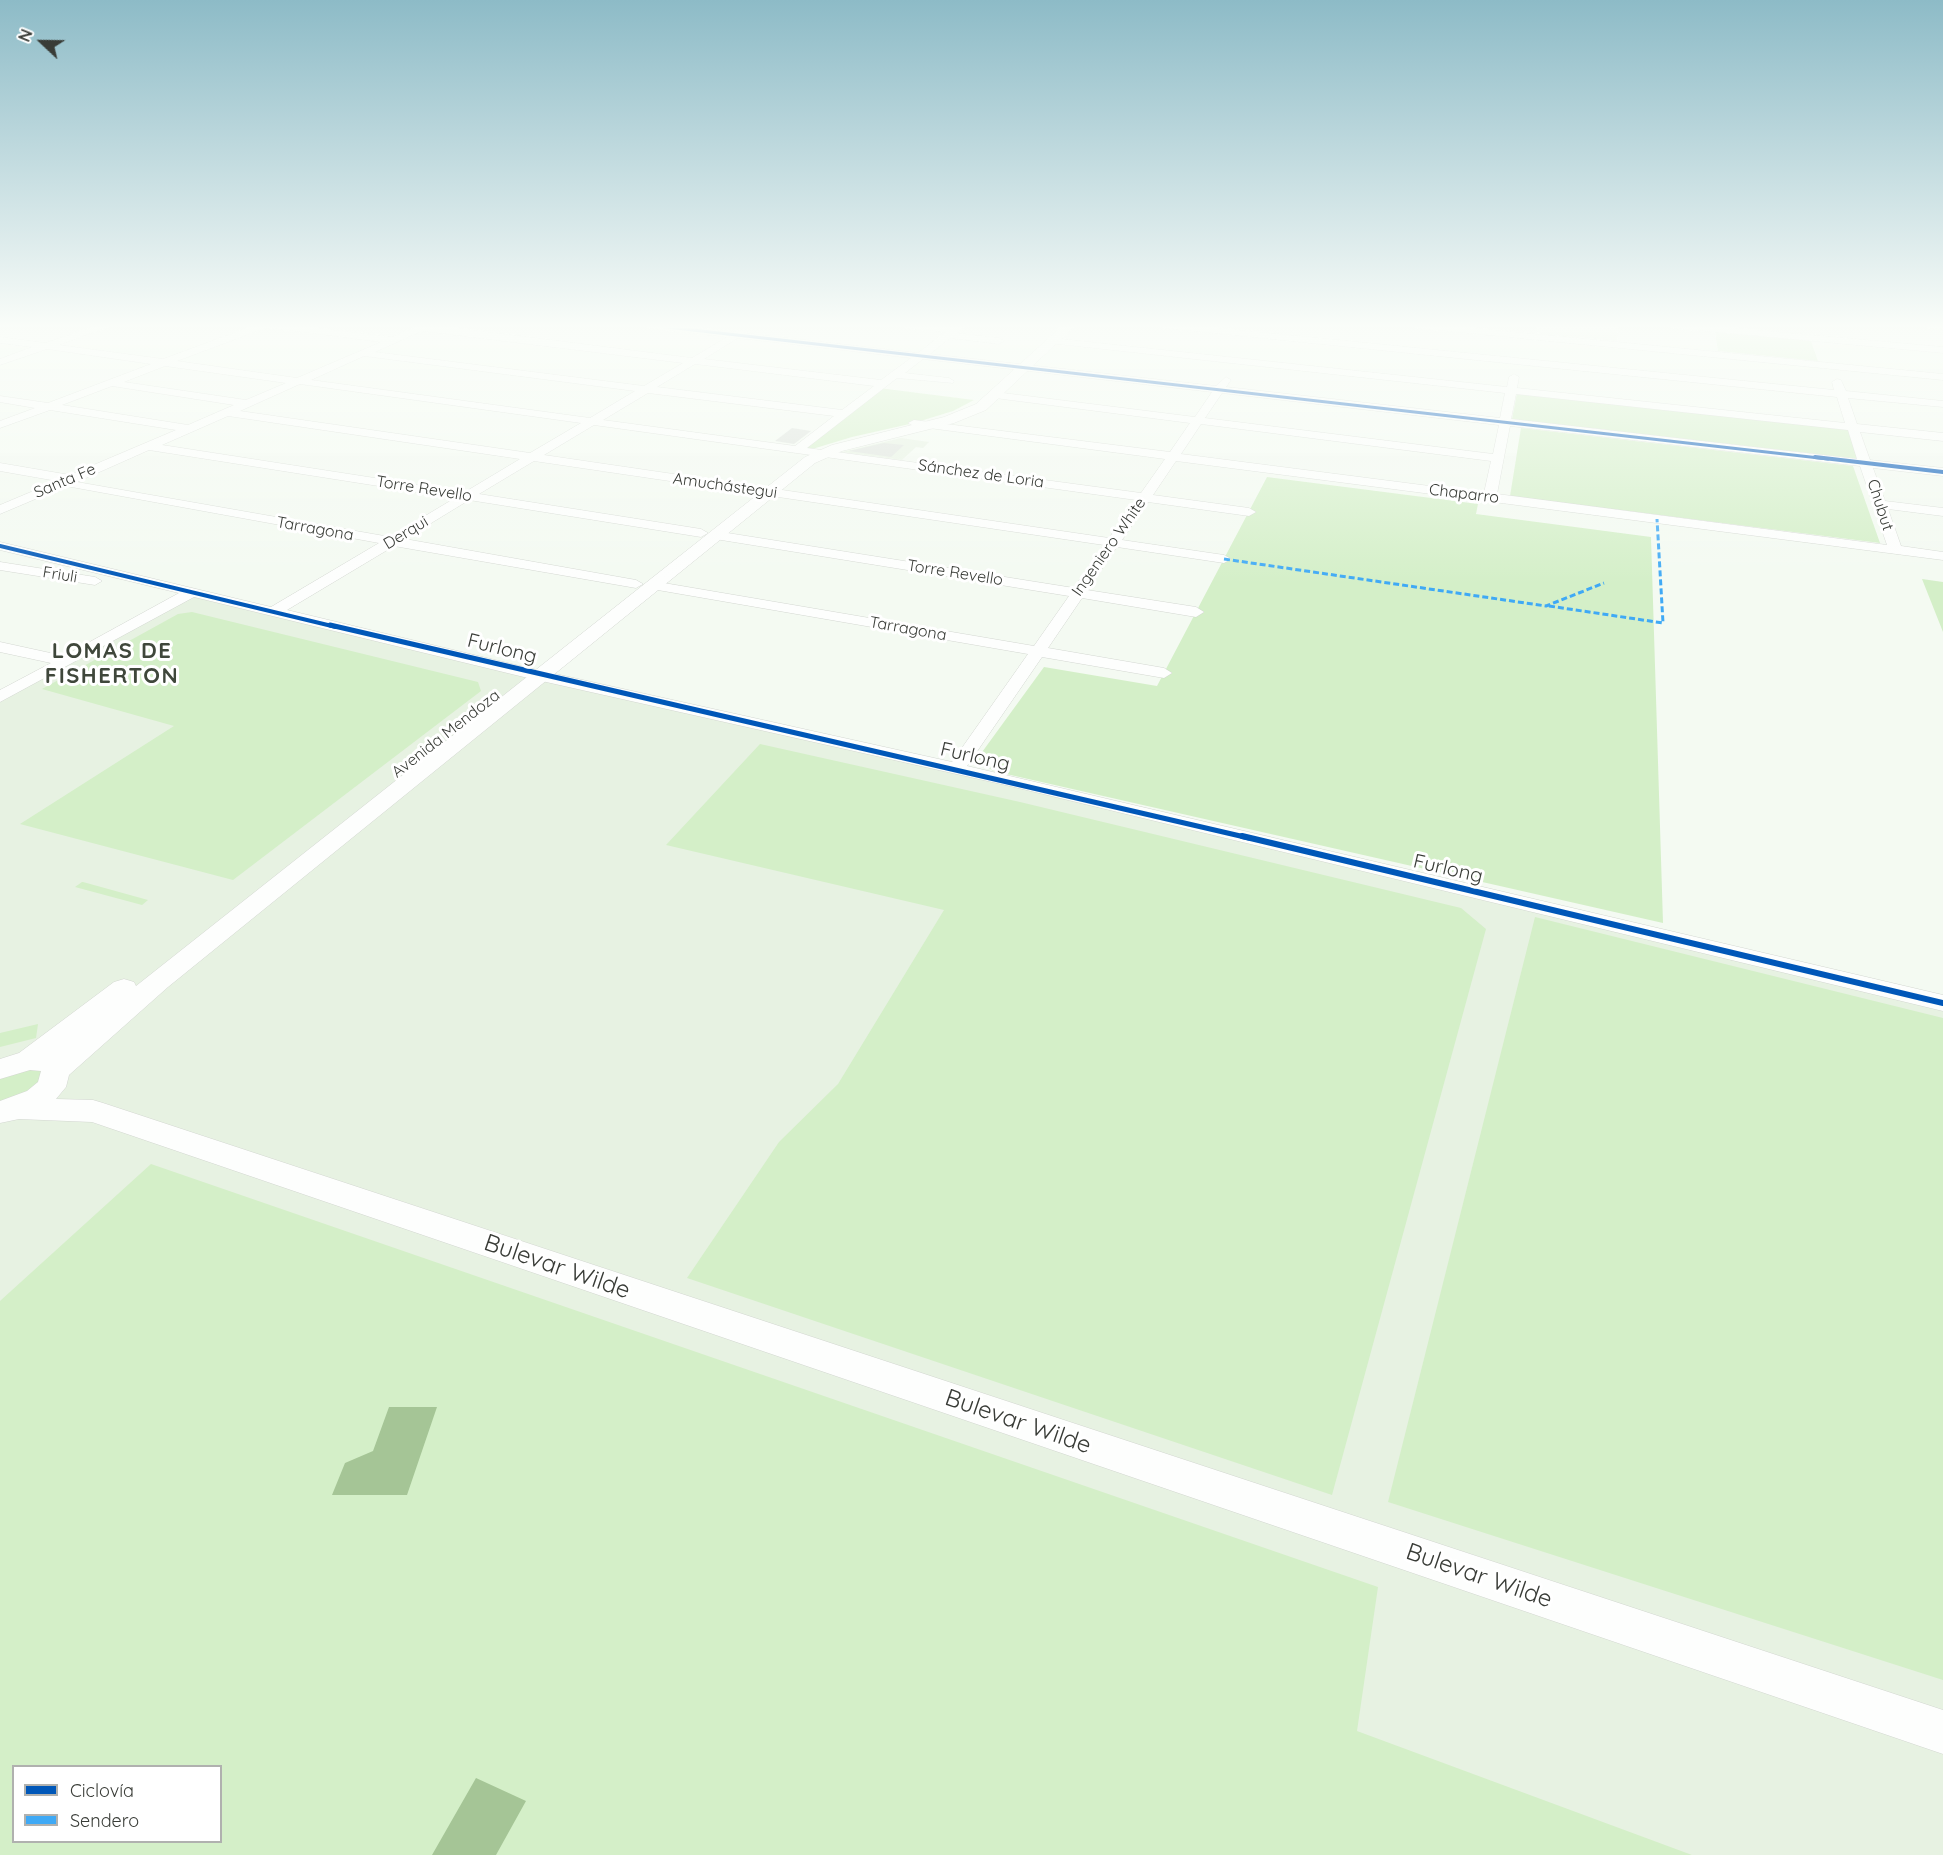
<!DOCTYPE html>
<meta charset="utf-8">
<style>
body{margin:0}
#map{position:relative;width:1943px;height:1855px;overflow:hidden;background:#f4faf2;font-family:Quicksand,sans-serif}
canvas{display:block}
.legend{position:absolute;left:12px;top:1765px;width:210px;height:78px;box-sizing:border-box;background:#fff;border:2px solid #b0b1af;margin:0;padding:8px 10px;list-style:none;font-size:18px;color:#393c37}
.legend li{display:flex;align-items:center;gap:12px;height:30px}
.legend b{width:30px;border:2px solid #b0b1af}
.north{position:absolute;left:12px;top:12px;width:60px;height:60px;-webkit-text-stroke:4px #fff;paint-order:stroke;rotate:292deg;font-size:16px;font-weight:700;line-height:24px;text-align:center;color:#393c37}
.north::after{content:'';display:block;margin:auto;width:21px;height:27px;background:#393c37;clip-path:polygon(50% 0,100% 100%,50% 72%,0 100%)}
</style>
<div id="map">
<canvas width="1943" height="1855"></canvas>
<ul class="legend">
<li><b style="height:8px;background:#0057b8"></b>Ciclovía</li>
<li><b style="height:8px;background:#3fa9f5"></b>Sendero</li>
</ul>
<div class="north">N</div>
</div>
<script>
const ctx = document.querySelector('canvas').getContext('2d');
ctx.lineJoin = 'round';
function fill(path, color) { ctx.fillStyle = color; ctx.fill(path, 'evenodd'); }
const toPath = rows => new Path2D(rows.map(r => 'M' + r).join(''));
function stroke(path, color, width, dash) { ctx.strokeStyle = color; ctx.lineWidth = width; ctx.lineCap = dash ? 'butt' : 'round'; ctx.setLineDash(dash || []); ctx.stroke(path); }
function drawText(font, color, halo, rows, align = 'center') {
  ctx.font = font + ' Quicksand,sans-serif'; ctx.lineWidth = 6; ctx.setLineDash([]); ctx.textBaseline = 'middle'; ctx.strokeStyle = halo; ctx.fillStyle = color; for (const [text, x, y, turn = 0] of rows) {
    ctx.save(); ctx.translate(x, y); ctx.rotate((+turn || 0) * Math.PI / 180); ctx.textAlign = isNaN(turn) ? turn : align; if (halo) ctx.strokeText(text, 0, 0); ctx.fillText(text, 0, 0); ctx.restore();
  }
}
fill(toPath([
 [1538,325,1618,325,1617,341,1543,334,1537,332],
 [901,438,929,442,923,448,916,447,902,460,842,452],
 [191,593,1943,1003,1943,1855,0,1855,0,697],
 [14,1766,220,1766,220,1842,14,1842]
]), '#e7f2e2');
fill(toPath([
 [1715,332,1811,341,1818,361,1718,351],
 [879,388,974,400,953,411,914,423,852,437,809,450,798,449],
 [1517,393,1849,429,1860,459,1512,419],
 [1521,428,1853,466,1880,543,1510,496],
 [1267,477,1478,504,1476,514,1651,537,1663,923,993,771,977,759,1044,667,1157,686],
 [1922,579,1943,582,1943,632],
 [192,612,478,682,481,691,233,880,20,824,174,726,42,689,178,614],
 [760,744,1020,802,1461,908,1486,929,1332,1495,687,1278,779,1142,838,1084,944,910,666,845],
 [82,882,83,882,148,900,142,905,75,887],
 [1535,917,1943,1018,1943,1680,1388,1502],
 [38,1024,36,1038,0,1047,0,1033],
 [15,1069,41,1069,43,1085,0,1105,0,1076],
 [151,1164,1378,1587,1357,1731,1692,1855,0,1855,0,1301],
 [14,1766,220,1766,220,1842,14,1842]
]), '#d4efc8');
fill(toPath([
 [389,1407,437,1407,407,1495,332,1495,345,1463,373,1451],
 [476,1778,526,1801,496,1855,432,1855]
]), '#a5c596');
fill(toPath([
 [792,428,811,431,794,444,775,441],
 [884,443,904,445,891,457,849,451]
]), '#dde2dc');
const minor = toPath([
 [100,325,113,325,59,345,163,359,255,325,292,325,392,337,421,325,433,325,692,358,727,337,649,328,644,325,672,325,735,332,740,330,745,333,918,353,945,332,906,328,901,325,952,327,966,325,957,333,999,338,1004,341,999,344,950,338,930,354,1216,386,1226,377,1231,380,1226,387,1500,418,1505,393,1048,343,1047,341,1052,338,1507,387,1509,377,1514,374,1519,377,1517,388,1845,423,1837,397,1164,328,1159,325,1189,325,1834,390,1832,382,1837,379,1841,380,1846,391,1943,401,1943,407,1848,398,1857,424,1943,433,1943,441,1860,432,1870,460,1943,468,1943,476,1873,468,1885,501,1943,508,1943,516,1888,509,1901,546,1943,552,1943,560,1176,461,1153,495,1249,508,1256,512,1249,516,1148,502,1122,540,1224,555,1231,559,1224,563,1117,547,1087,590,1196,607,1204,612,1196,617,1082,598,1048,648,1164,668,1172,673,1164,678,1042,657,967,766,1943,995,1943,1011,1010,786,524,677,194,597,0,702,0,690,51,663,0,652,0,642,64,656,179,593,0,550,0,542,271,607,379,543,66,486,0,514,0,505,57,481,0,471,0,463,70,475,176,430,50,410,0,428,0,421,35,408,0,402,0,396,48,403,151,364,47,349,0,365,0,359,32,347,0,343,0,337,45,343,100,325],
 [268,327,271,328,381,342,297,378,177,361,268,327],
 [422,331,683,363,644,386,375,352,422,331],
 [738,338,911,358,881,380,704,359,738,338],
 [364,356,635,391,590,418,311,380,364,356],
 [923,359,1212,392,1195,417,995,392,989,395,995,398,1190,423,1170,452,914,420,908,423,914,426,1165,459,1141,493,807,448,897,378,953,383,954,381,949,378,905,373,923,359],
 [695,364,874,386,842,410,657,387,695,364],
 [165,366,286,383,246,400,124,382,165,366],
 [300,384,581,423,530,453,240,411,300,384],
 [112,386,234,405,188,425,62,405,112,386],
 [648,393,834,416,795,446,603,420,648,393],
 [1222,393,1499,425,1493,454,1205,418,1222,393],
 [1516,394,1848,430,1857,459,1511,419,1516,394],
 [228,416,520,459,465,492,162,445,228,416],
 [1201,424,1491,461,1484,493,1181,454,1201,424],
 [594,425,1136,500,1109,538,544,455,594,425],
 [1510,426,1860,466,1887,545,1497,494,1510,426],
 [149,450,455,498,390,537,77,482,149,450],
 [534,461,1104,545,1074,588,715,531,708,535,715,539,1069,596,1034,646,652,581,645,585,652,589,1028,654,952,762,524,667,287,610,394,546,636,588,643,584,636,580,405,539,469,500,701,537,708,533,701,529,479,494,534,461],
 [1412,325,1443,325,1943,374,1943,380,1417,328,1412,325],
 [1668,325,1701,325,1943,347,1943,353,1673,328,1668,325],
 [1923,325,1943,325,1943,329,1928,328,1923,325],
 [0,562,95,577,102,581,95,585,0,570,0,562]
]);
const major = toPath([
 [1063,325,1076,325,986,410,954,423,842,451,815,463,168,987,69,1075,66,1087,56,1099,93,1100,103,1103,1943,1710,1943,1754,92,1122,19,1119,0,1123,0,1101,27,1091,38,1082,41,1071,30,1070,0,1079,0,1059,19,1053,114,982,124,979,134,982,136,986,805,457,832,445,944,417,976,404,1063,325]
]);
stroke(minor, '#d3d7d1', 1);
stroke(major, '#d3d7d1', 1);
fill(minor, '#fdfefd');
fill(major, '#fdfefd');
stroke(toPath([
 [1224,559,1546,606,1604,583],
 [1549,606,1663,623,1657,519]
]), '#3fa9f5', 3, [6, 3]);
stroke(toPath([
 [649,325,1828,459]
]), '#0057b8', 3);
stroke(toPath([
 [1815,457,1943,472],
 [0,546,336,627]
]), '#0057b8', 4);
stroke(toPath([
 [330,625,1249,838]
]), '#0057b8', 5);
stroke(toPath([
 [1242,836,1943,1003]
]), '#0057b8', 6);
const sky = ctx.createLinearGradient(0, 0, 0, 584);
sky.addColorStop(0, '#8dbbc7');
sky.addColorStop(0.56, '#fafdf9');
sky.addColorStop(1, '#fafdf900');
ctx.fillStyle = sky;
ctx.fillRect(0, 0, 1943, 584);
drawText('16px', '#393c37', '#fff', [
 ["Sánchez de Loria",981,474,8],
 ["Santa Fe",65,481,-23],
 ["Amuchástegui",725,486,8],
 ["Torre Revello",424,489,9],
 ["Chaparro",1464,494,7],
 ["Chubut",1880,505,72],
 ["Tarragona",315,529,10],
 ["Derqui",406,533,-31],
 ["Ingeniero White",1109,547,-55],
 ["Torre Revello",955,573,9],
 ["Friuli",60,575,9],
 ["Tarragona",908,629,10],
 ["Avenida Mendoza",446,734,-38]
]);
drawText('20px', '#393c37', '#fff', [
 ["Furlong",502,649,14],
 ["Furlong",975,757,13],
 ["Furlong",1448,869,13]
]);
ctx.letterSpacing = '1.5px';
drawText('bold 22px', '#3f473b', '#fff', [
 ["LOMAS DE",112,651],
 ["FISHERTON",112,676]
]);
ctx.letterSpacing = '0px';
drawText('24px', '#393c37', '#fff', [
 ["Bulevar Wilde",557,1267,19],
 ["Bulevar Wilde",1018,1422,19],
 ["Bulevar Wilde",1479,1576,19]
]);
</script>
